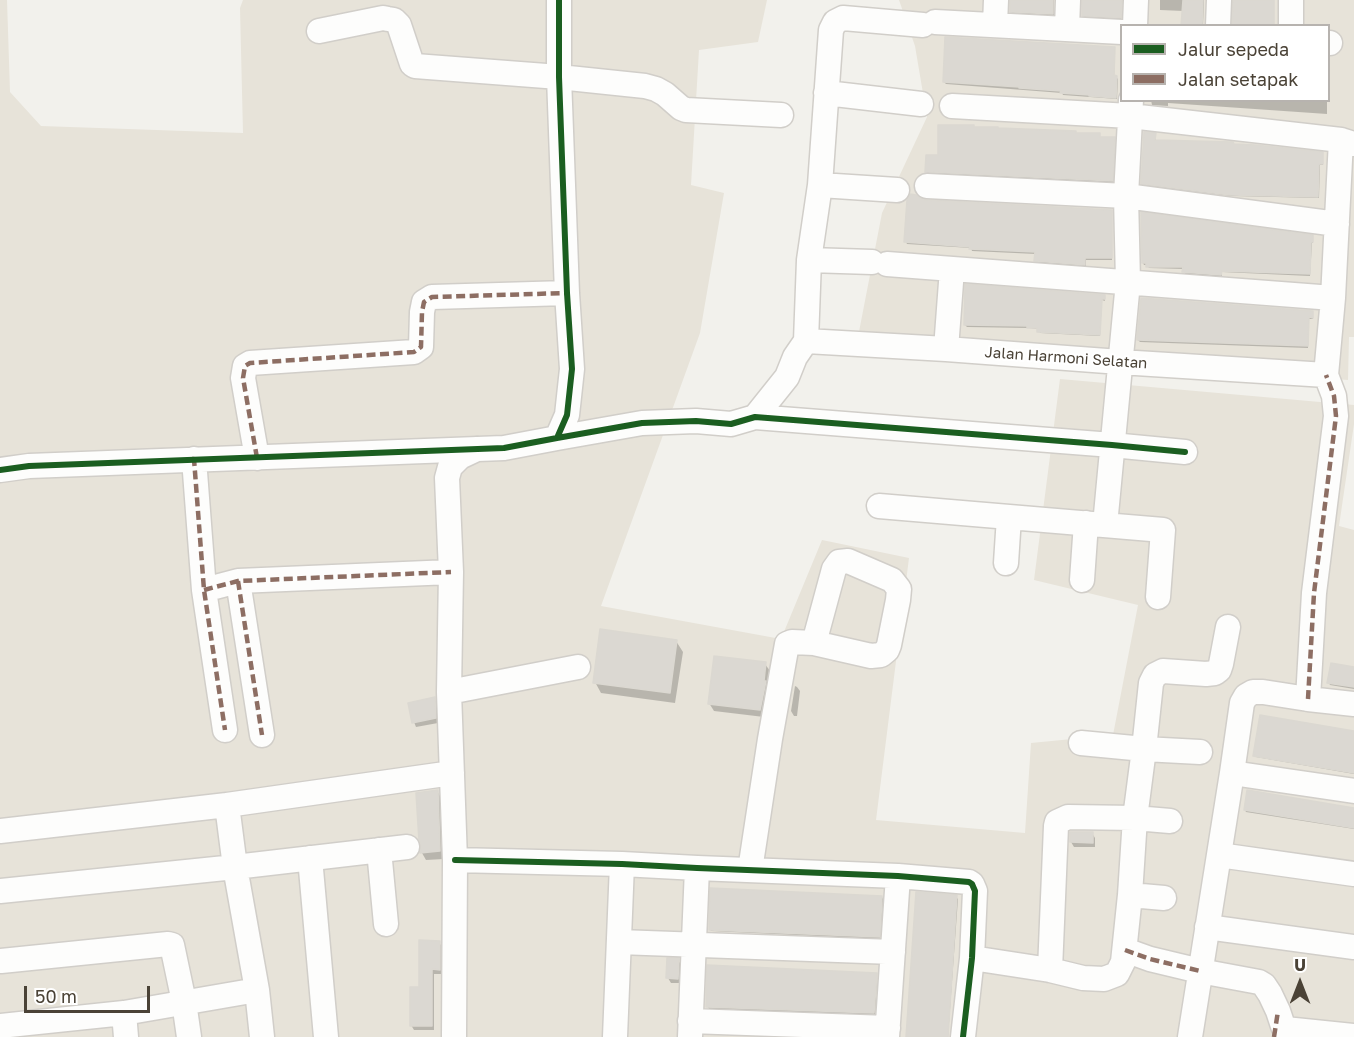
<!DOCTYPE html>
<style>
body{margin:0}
#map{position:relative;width:1354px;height:1037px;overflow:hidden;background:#f2f1ec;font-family:"Golos Text",sans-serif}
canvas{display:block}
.legend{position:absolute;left:1120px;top:24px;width:210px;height:78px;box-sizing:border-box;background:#fff;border:2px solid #b7b3af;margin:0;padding:8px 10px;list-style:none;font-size:18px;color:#4a4236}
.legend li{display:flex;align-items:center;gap:12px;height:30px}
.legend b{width:30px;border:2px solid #b7b3af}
.north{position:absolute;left:1270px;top:953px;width:60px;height:60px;-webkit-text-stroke:4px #fff;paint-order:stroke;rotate:0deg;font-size:16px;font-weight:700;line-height:24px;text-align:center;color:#4a4236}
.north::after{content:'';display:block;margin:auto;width:21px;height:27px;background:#4a4236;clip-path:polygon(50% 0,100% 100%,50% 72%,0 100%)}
.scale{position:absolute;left:24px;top:986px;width:126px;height:27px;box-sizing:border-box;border:3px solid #4a4236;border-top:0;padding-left:8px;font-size:18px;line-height:21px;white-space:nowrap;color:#4a4236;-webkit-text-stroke:4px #fff;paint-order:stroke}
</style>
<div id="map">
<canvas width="1354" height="1037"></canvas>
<ul class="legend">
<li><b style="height:8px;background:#1b5e20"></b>Jalur sepeda</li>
<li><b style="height:8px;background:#8d6e63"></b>Jalan setapak</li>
</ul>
<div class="north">U</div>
<div class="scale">50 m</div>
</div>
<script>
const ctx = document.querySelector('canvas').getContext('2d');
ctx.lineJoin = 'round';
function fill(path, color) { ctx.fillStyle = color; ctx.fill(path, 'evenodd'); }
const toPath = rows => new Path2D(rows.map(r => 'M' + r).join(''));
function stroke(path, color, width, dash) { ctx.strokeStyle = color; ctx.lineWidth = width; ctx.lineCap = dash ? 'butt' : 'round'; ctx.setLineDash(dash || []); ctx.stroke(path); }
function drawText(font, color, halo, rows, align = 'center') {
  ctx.font = font + ' "Golos Text",sans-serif'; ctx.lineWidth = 4.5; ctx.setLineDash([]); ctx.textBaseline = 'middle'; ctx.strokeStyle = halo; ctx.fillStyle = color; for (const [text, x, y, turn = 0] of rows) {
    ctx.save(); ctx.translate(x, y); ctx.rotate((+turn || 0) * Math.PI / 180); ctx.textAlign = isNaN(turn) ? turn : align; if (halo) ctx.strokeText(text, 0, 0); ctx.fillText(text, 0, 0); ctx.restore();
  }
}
fill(toPath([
 [0,0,7,0,10,92,41,126,243,133,240,8,243,0,767,0,758,42,699,50,691,185,724,193,700,333,601,606,781,639,822,540,909,558,876,820,1025,833,1031,743,1113,735,1138,605,1034,580,1060,379,1354,405,1354,424,1339,526,1354,530,1354,1037,0,1037],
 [899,0,1354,0,1354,337,1349,337,1348,380,857,342,882,213,927,117,915,46],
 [1122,26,1328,26,1328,100,1122,100]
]), '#e7e3d9');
fill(toPath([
 [1012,0,1054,0,1054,17,1013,15,1011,11],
 [1084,0,1122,0,1121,19,1084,17,1083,15],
 [1160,0,1204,0,1203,26,1183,26,1184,11,1160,10],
 [1114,48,1115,51,1114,77,1116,77,1118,79,1117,99,1063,95,1062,93,946,84,944,82],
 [1151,100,1327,100,1327,114,1168,103,1168,106,1152,105],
 [974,128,1077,135,1099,135,1100,138,1114,138,1115,140,1113,183,928,174,927,172,940,157],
 [1155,135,1156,141,1233,145,1322,154,1323,156,1323,165,1320,165,1319,198,1232,196,1144,185,1142,183],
 [1111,211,1112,213,1112,260,1086,260,1086,266,1037,263,1036,254,972,251,971,248,907,244,906,242],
 [1312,237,1313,243,1312,243,1310,276,1222,272,1222,277,1185,274,1184,269,1149,268,1147,265,1144,265,1143,263],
 [1104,296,1105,301,1102,300,1100,336,1040,333,1039,329,1029,328,967,327,965,325],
 [1312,312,1313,319,1309,319,1308,348,1140,342,1138,340],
 [676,641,683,652,675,703,601,693,595,682],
 [765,664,770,671,764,717,714,711,709,703],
 [1354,669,1354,689,1330,685,1329,683],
 [795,686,797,687,800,691,797,716,794,716,791,711],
 [434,699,437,704,438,723,416,727,414,722],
 [1354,732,1354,774,1256,757,1255,755],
 [437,791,442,799,444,859,426,860,422,853],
 [1354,809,1354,829,1246,812,1245,810],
 [1092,833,1095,838,1095,847,1074,847,1071,842],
 [882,897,883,899,880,939,711,931,710,929],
 [956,897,958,899,948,1037,907,1037],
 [439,942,442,947,442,974,434,974,434,1030,414,1030,411,1025],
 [678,960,681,965,680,983,671,983,668,978],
 [876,974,877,976,875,1015,709,1009,708,1007]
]), '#0003');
const building = toPath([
 [1010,0,1053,0,1053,14,1010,12,1010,0],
 [1082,0,1122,0,1121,18,1082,16,1082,0],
 [1183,0,1203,0,1202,26,1181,26,1183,0],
 [1233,0,1274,0,1274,26,1232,26,1233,0],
 [945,37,1115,47,1114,75,1117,76,1116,98,1089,96,1089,95,1060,93,1061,91,1019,88,1019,87,943,82,945,37],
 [938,125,974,125,974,127,998,127,998,128,1076,131,1076,133,1100,133,1100,137,1115,137,1113,181,925,172,926,155,938,155,938,125],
 [1144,132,1156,133,1155,140,1233,142,1234,144,1255,145,1323,152,1323,164,1319,164,1318,197,1230,195,1141,184,1144,132],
 [910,194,916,195,920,198,926,200,1112,210,1112,258,1085,258,1085,265,1034,261,1035,252,969,249,970,247,904,242,907,200,910,194],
 [1141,212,1313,235,1313,242,1311,242,1310,274,1222,271,1221,275,1182,272,1183,267,1146,267,1146,263,1142,263,1141,212],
 [965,284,1105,295,1105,299,1102,299,1100,335,1037,332,1037,328,1027,328,1027,326,964,325,965,284],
 [1141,298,1313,311,1313,318,1309,317,1308,346,1137,340,1141,298],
 [600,629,677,640,670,693,593,683,600,629],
 [714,656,766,662,764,681,766,681,760,710,708,704,714,656],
 [1331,663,1354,667,1354,687,1327,683,1331,663],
 [435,697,436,718,412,723,408,703,435,697],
 [1260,715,1354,731,1354,773,1253,756,1260,715],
 [438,790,440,851,420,853,421,846,419,841,416,793,438,790],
 [1247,790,1354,808,1354,828,1244,810,1247,790],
 [1070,832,1093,832,1093,843,1070,842,1070,832],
 [710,888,882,896,880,937,709,930,710,888],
 [916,892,957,895,948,1037,906,1037,916,892],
 [419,940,440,941,440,970,432,969,432,1026,410,1026,410,987,419,987,419,940],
 [667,958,679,958,678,979,666,978,667,958],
 [707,965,877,973,874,1013,706,1007,707,965]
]);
fill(building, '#dbd8d2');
stroke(building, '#dbd8d1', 1.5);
const minor = toPath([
 [935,22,1122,32],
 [995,25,996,0],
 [1135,26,1136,0],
 [1218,26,1219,0],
 [1291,26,1291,0],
 [1067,29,1068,0],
 [319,31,383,18,388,19,394,20,399,25,412,64,415,66,559,77,645,86,656,89,665,94,681,108,686,110,781,115],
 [1328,43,1330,43],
 [826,93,921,104],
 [952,106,1130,116,1341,140,1354,144],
 [820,185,897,190],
 [927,186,1126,196,1337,224],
 [809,260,872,262],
 [887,264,1333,298],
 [806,341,946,349,1120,362,1326,375],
 [946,349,952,269],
 [755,417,787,377,795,357,806,341,809,260,820,185,831,30,835,22,843,18,923,25],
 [557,438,642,423,696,421,731,424,755,417,1112,445,1185,452],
 [257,458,243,378,245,366,250,363,414,352,421,347,422,312,424,302,432,297,567,293],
 [194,459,204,590,225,730],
 [0,470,29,466,504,448,557,438,567,415,572,369,567,293,559,77,559,0],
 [879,506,1163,530,1158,597],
 [1105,525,1128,282,1126,196,1131,100],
 [1006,563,1009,517],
 [1082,580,1086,523],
 [238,581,262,735],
 [204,590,238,581,451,572],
 [449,692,578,667],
 [1308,699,1314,593,1336,416,1334,396,1326,375,1333,298,1341,140],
 [1081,743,1144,749,1151,683,1155,675,1163,671,1206,674,1215,673,1219,670,1221,664,1228,627],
 [1232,773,1242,703,1246,696,1253,692,1263,692,1308,699,1354,704],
 [0,831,227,805],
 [379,850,386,924],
 [1219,855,1354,874],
 [310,858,326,1037],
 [455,860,622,864,697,868,898,876,969,882,972,884,975,891,972,958,963,1037],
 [750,870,770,739,787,644,792,642,814,643,871,656,881,655,887,650,889,645,898,600,899,589,892,580,848,561,839,562,834,569,814,643],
 [0,891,235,867,407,847],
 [1130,895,1164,898],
 [1207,927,1354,947],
 [619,942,893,952],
 [1125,950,1150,959,1200,971,1259,982,1264,985,1270,994,1278,1011,1283,1026,1285,1029,1354,1036],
 [972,958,1050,970,1083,978,1104,979,1117,974,1123,962,1130,895,1135,818,1144,749,1200,752],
 [1,961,168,944,172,945,184,1002,189,1037],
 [1050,970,1056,826,1057,822,1068,817,1135,818,1170,821],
 [124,1013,126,1037],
 [690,1021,888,1028],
 [0,1026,124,1013,257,990],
 [262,1037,257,990,235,867,227,805,452,773],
 [454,1037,455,860,449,692,451,572,447,478,450,467,460,457,477,449],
 [615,1037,622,864],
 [690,1037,697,868],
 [887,1037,898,876],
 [1190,1037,1232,773,1354,791]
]);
stroke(minor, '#d1cec9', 27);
stroke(minor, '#fdfdfc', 24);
stroke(toPath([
 [257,458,243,378,245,366,250,363,414,352,421,347,422,312,424,302,432,297,567,293],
 [192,459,194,459,204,590,225,730],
 [238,581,262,735],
 [204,590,238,581,451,572],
 [1308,699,1314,593,1336,416,1334,396,1326,375],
 [1125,950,1150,959,1200,971],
 [1274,1037,1278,1011]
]), '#8d6e63', 4.5, [9, 4.5]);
stroke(toPath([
 [557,438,642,423,696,421,731,424,755,417,1112,445,1185,452],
 [0,470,29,466,504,448,557,438,567,415,572,369,567,293,559,77,559,0],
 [455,860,622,864,697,868,898,876,969,882,972,884,975,891,972,958,963,1037]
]), '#1b5e20', 6);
drawText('15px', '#4a4236', '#fff', [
 ["Jalan Harmoni Selatan",1066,358,4]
]);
</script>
